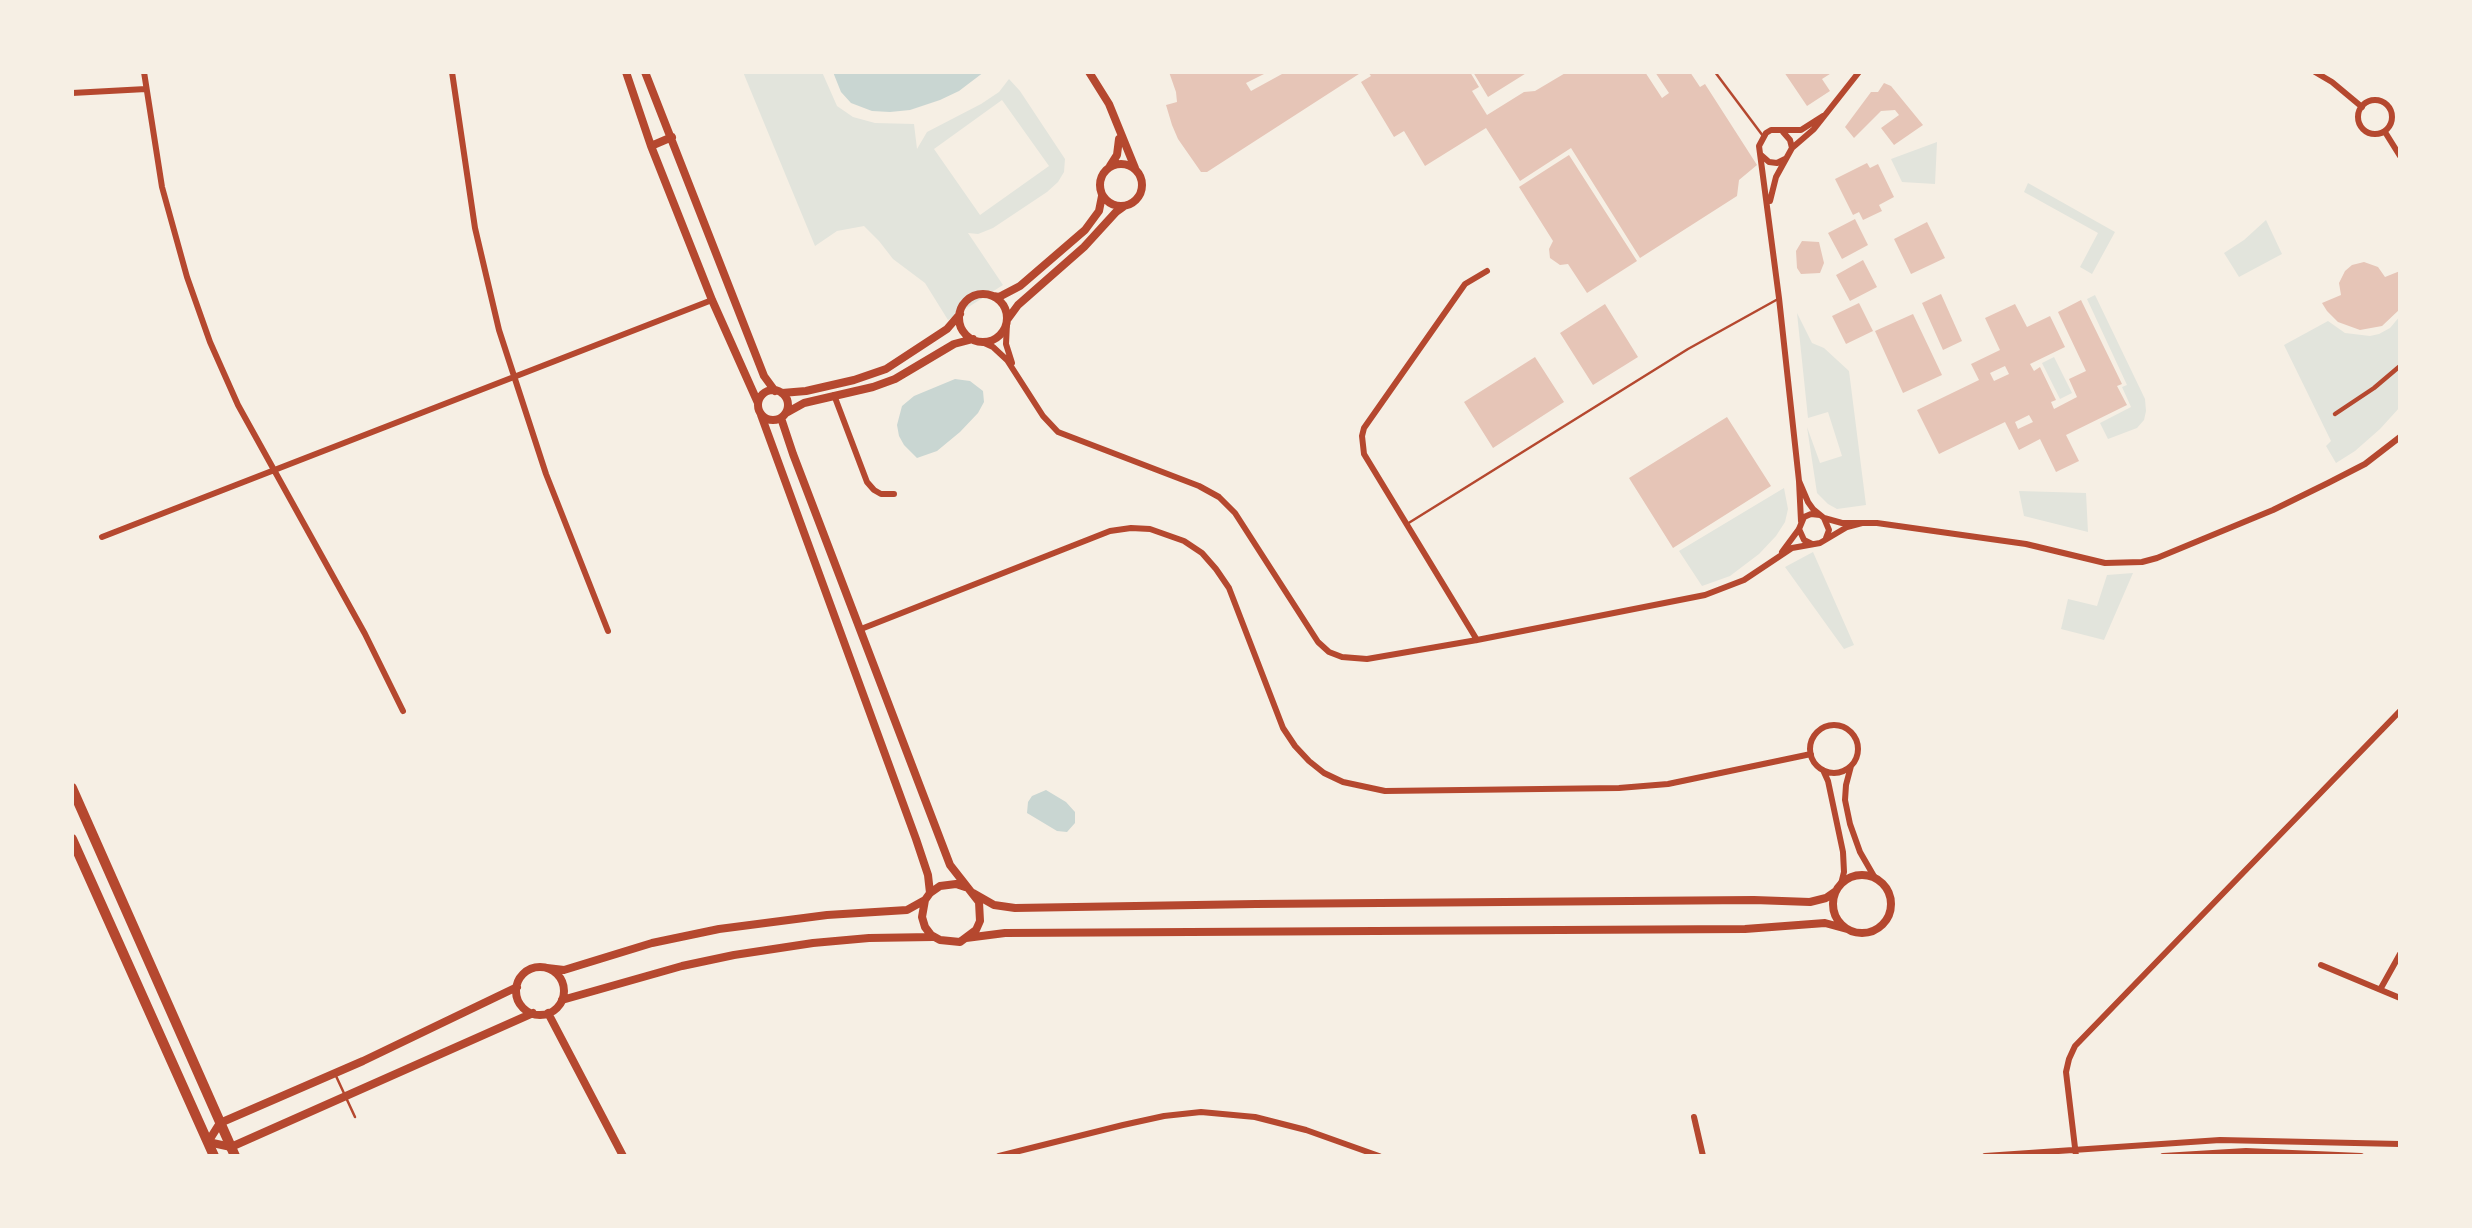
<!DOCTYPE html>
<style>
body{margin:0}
#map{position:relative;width:2472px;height:1228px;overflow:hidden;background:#f6efe4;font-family:"Fira Sans Condensed",sans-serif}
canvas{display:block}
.frame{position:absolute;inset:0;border:74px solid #f6efe4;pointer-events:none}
</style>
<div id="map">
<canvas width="2472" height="1228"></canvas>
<div class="frame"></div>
</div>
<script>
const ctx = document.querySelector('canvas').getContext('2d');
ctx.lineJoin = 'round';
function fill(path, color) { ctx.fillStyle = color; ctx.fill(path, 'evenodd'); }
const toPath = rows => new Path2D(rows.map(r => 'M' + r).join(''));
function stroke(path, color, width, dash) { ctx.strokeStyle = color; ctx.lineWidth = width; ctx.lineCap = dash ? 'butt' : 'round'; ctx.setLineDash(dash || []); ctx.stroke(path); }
fill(toPath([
 [743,72,822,72,837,106,853,117,875,123,914,124,917,149,927,132,981,104,999,92,1009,79,1020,91,1065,159,1064,172,1058,182,1047,192,993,228,978,234,968,233,1003,285,948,320,925,283,893,259,879,241,864,226,837,231,815,246],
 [1002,100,1049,166,980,215,934,149],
 [1937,142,1935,184,1902,182,1891,159],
 [2028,183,2115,232,2092,274,2080,267,2098,233,2024,192],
 [2266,220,2282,254,2239,277,2224,253,2244,240],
 [2095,295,2145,399,2146,411,2144,420,2137,428,2108,439,2100,423,2131,407,2122,387,2127,385,2087,299],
 [1797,313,1812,343,1824,348,1849,371,1866,505,1837,509,1828,504,1817,493,1807,427,1820,463,1842,456,1828,412,1808,418],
 [2400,316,2400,407,2380,429,2355,451,2336,463,2326,446,2331,441,2284,345,2328,321,2345,333,2370,336,2379,334,2390,328],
 [2054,357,2072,393,2060,399,2042,363],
 [1784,488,1788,509,1785,522,1776,536,1759,554,1730,576,1702,586,1679,551],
 [2019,491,2086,493,2088,532,2024,516],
 [1813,552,1854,645,1844,649,1785,567],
 [2133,573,2104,640,2061,629,2068,599,2097,606,2107,575]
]), '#e2e4dc');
fill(toPath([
 [833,72,984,72,959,91,940,100,910,110,890,112,872,111,851,103,841,92],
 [955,379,970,381,983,391,984,402,978,413,960,432,937,451,917,458,904,445,899,436,897,425,902,406,914,396],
 [1046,790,1066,802,1075,812,1075,823,1067,832,1057,831,1027,813,1028,802,1032,796]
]), '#c9d6d2');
fill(toPath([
 [1169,72,1263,72,1264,74,1246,83,1251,91,1282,74,1281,72,1362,72,1207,172,1201,172,1178,139,1172,125,1166,105,1177,102,1176,92],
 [1368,72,1470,72,1479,87,1472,91,1487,115,1524,92,1535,91,1567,72,1645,72,1662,98,1669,93,1655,72,1690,72,1700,87,1705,84,1757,165,1739,180,1737,196,1640,258,1571,148,1520,181,1486,128,1425,166,1404,131,1394,137,1361,82,1371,76],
 [1473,72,1528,72,1488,97],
 [1784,72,1833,72,1822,79,1830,91,1807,106],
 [1884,83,1891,86,1923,125,1894,145,1881,128,1899,115,1895,110,1881,111,1854,138,1845,127,1871,92,1878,92],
 [1569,155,1637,261,1587,293,1568,264,1560,265,1550,258,1549,249,1553,241,1519,187],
 [1867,163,1870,168,1878,164,1894,197,1879,205,1882,211,1863,220,1859,212,1853,215,1835,179],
 [1855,219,1868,245,1842,259,1828,233],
 [1927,222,1945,258,1911,274,1894,239],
 [1802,241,1819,242,1824,263,1820,273,1801,274,1797,268,1796,251],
 [1863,260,1877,287,1850,301,1836,275],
 [2364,262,2378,267,2385,277,2400,271,2400,309,2382,326,2360,330,2338,322,2327,311,2322,303,2341,295,2339,283,2345,271,2352,265],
 [1941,294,1962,341,1943,350,1922,303],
 [2081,300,2122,384,2117,386,2127,405,2066,435,2079,461,2056,472,2040,439,2019,450,2005,422,1939,454,1917,410,1979,380,1971,364,2000,350,1985,318,2015,304,2027,327,2050,316,2065,347,2030,364,2034,371,2040,367,2056,400,2051,402,2054,409,2077,397,2069,379,2086,371,2058,312],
 [2005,366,2009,374,1994,381,1990,373],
 [2029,415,2033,422,2018,429,2015,422],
 [1859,303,1873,331,1846,344,1832,316],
 [1605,304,1638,357,1593,385,1560,333],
 [1913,314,1942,375,1903,393,1875,331],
 [1535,357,1564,402,1493,448,1464,402],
 [1727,417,1771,486,1673,548,1629,478]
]), '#e6c5b7');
stroke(toPath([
 [1715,72,1763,136],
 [1407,524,1688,349,1778,299],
 [336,1076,355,1117]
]), '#b5482f', 2.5);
stroke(toPath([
 [2335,414,2374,388,2400,366]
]), '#b5482f', 4.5);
stroke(toPath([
 [144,72,162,187,187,277,210,342,238,405,365,634,403,711],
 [452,72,475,228,499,330,546,474,608,631],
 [2315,72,2332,82,2362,107],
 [72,93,146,89],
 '2358 117a17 17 0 1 1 34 0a17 17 0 1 1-34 0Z',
 [1783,132,1790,140,1792,148],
 [2385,132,2400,156],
 [1761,155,1769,162,1777,163,1785,159],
 [1770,201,1776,177,1792,148,1814,129,1859,72],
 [1007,323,1006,344,1012,363],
 [982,342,993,347,1007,360,1043,416,1058,432,1199,486,1219,497,1235,513,1318,642,1329,652,1342,657,1367,659,1477,640,1705,595,1744,580,1792,548,1820,543,1847,527,1862,523],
 [834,395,867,482,874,490,881,494,894,494],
 [1799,481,1808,502,1813,509,1824,518,1842,523,1877,523,2026,544,2105,563,2142,562,2157,558,2273,510,2328,483,2365,464,2400,437],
 [1824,518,1829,530,1826,538],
 [1801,521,1799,481,1779,298,1759,146,1766,133,1771,130,1801,130,1823,116],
 [1799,529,1804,540,1812,544],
 [102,537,712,300],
 [1782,552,1799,529,1804,517,1811,514,1820,515],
 [861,629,1110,531,1131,528,1150,529,1184,541,1202,553,1216,569,1229,588,1283,728,1295,746,1309,761,1324,773,1343,782,1385,791,1619,788,1668,784,1811,754],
 [1477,640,1364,454,1362,436,1364,428,1465,284,1487,271],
 '1810 749a24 24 0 1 1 48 0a24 24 0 1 1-48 0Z',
 [1851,766,1846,785,1845,800,1850,824,1860,852,1875,878],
 [1823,770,1828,781,1843,852,1844,872,1841,884],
 [2321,965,2400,998],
 [2381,988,2400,954],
 [1694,1117,1703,1156],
 [999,1156,1123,1125,1164,1116,1201,1112,1255,1117,1306,1130,1379,1156],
 [1985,1156,2220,1140,2400,1144],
 [2076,1156,2066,1072,2069,1059,2075,1046,2400,711],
 [2163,1156,2246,1151,2361,1156]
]), '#b5482f', 6);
stroke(toPath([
 [626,72,651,146,712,300,758,403],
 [645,72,764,376,775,391],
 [1089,72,1109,104,1135,168],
 [651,146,672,137],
 '1100 185a21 21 0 1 1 42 0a21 21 0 1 1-42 0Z',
 [1110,166,1117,155,1119,139],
 '959 318a24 24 0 1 1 48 0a24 24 0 1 1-48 0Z',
 [993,296,999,297,1020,286,1085,230,1099,211,1102,196],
 [1007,320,1018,305,1084,247,1116,212,1123,207],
 '758 405a15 15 0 1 1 30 0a15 15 0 1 1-30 0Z',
 [782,393,806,391,854,380,886,369,947,329,960,314],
 [786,413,804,403,873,387,895,379,954,344,973,339],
 [761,415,916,839,928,875,930,893],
 [781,418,793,454,950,865,979,902,980,921,976,930,960,942,940,940,931,935,925,927,922,917,925,900,930,893,940,886,956,884,965,887],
 '1833 904a29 29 0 1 1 58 0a29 29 0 1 1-58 0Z',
 [973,893,994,905,1015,908,1256,904,1754,900,1810,902,1826,898,1836,891],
 [966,938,1005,933,1745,929,1825,923,1847,929],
 '516 991a24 24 0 1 1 48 0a24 24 0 1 1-48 0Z',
 [547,968,564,970,652,943,719,929,827,915,907,910,925,900],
 [517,987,363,1061,220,1123,208,1142,231,1147,533,1013],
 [562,1000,682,966,734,955,813,943,869,938,933,937],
 [548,1013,623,1156]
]), '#b5482f', 8);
stroke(toPath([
 [72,788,235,1156],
 [72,839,214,1156]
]), '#b5482f', 10);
</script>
